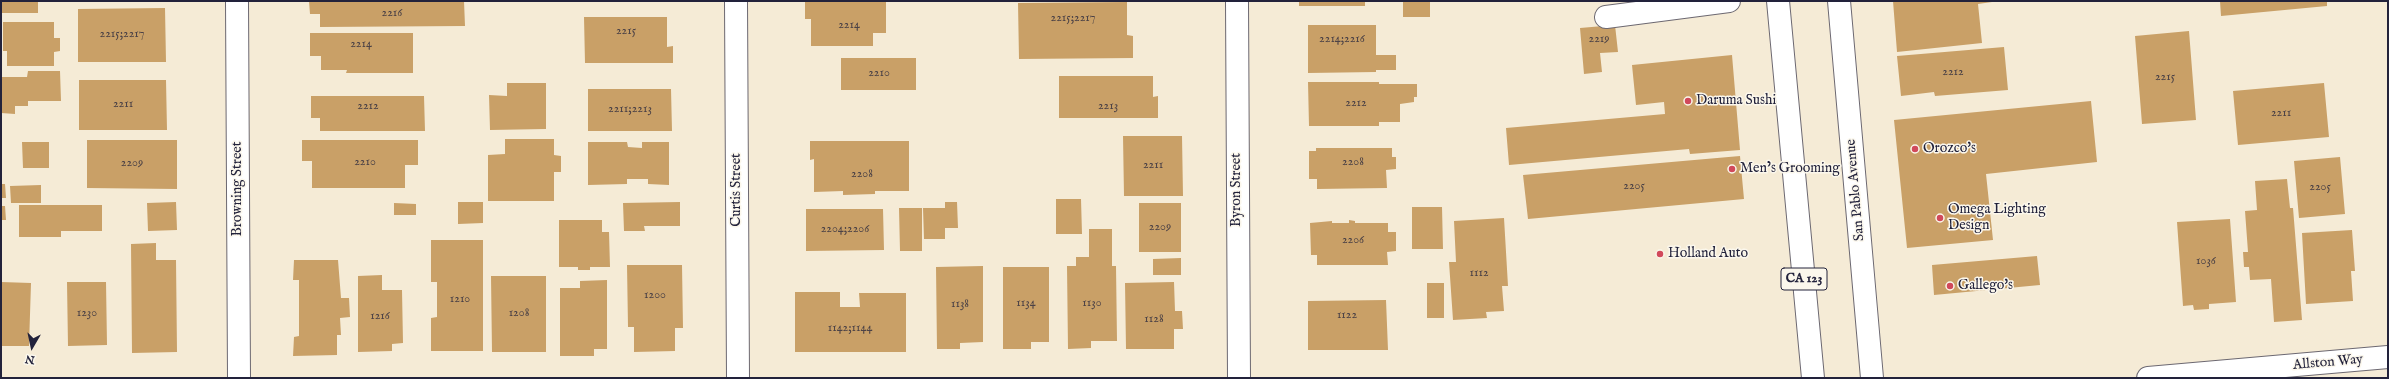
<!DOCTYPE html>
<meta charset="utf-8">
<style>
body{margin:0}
#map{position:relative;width:2389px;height:379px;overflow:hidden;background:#f5ebd6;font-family:"IM FELL English",serif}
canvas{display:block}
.frame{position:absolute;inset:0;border:2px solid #22223b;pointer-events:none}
.north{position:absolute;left:12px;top:327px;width:40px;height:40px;-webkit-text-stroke:3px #fbf7ec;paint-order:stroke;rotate:189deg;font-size:11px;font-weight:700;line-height:16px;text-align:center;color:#22223b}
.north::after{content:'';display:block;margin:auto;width:14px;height:18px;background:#22223b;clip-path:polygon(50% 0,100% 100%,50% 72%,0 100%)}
</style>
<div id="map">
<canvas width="2389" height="379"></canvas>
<div class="frame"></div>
<div class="north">N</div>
</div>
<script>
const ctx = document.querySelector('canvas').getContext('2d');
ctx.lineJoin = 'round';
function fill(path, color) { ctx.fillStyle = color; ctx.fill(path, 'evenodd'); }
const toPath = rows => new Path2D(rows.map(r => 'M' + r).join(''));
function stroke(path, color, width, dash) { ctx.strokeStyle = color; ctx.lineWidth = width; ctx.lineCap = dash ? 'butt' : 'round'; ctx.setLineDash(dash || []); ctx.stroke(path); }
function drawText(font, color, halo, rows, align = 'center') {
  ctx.font = font + ' "IM FELL English",serif'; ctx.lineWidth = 3; ctx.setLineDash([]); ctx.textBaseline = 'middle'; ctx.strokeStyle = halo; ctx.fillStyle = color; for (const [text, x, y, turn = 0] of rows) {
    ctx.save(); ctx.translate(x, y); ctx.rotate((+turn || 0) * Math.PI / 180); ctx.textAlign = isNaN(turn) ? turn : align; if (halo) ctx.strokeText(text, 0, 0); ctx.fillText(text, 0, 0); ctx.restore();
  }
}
fill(toPath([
 [1,1,38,1,38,13,1,13],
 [309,1,464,1,465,26,320,27,320,14,310,14],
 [805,1,886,1,886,33,873,33,873,46,811,46,811,19,805,19],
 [1299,1,1365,1,1365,6,1299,6],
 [1403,1,1430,1,1430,17,1403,17],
 [1893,1,1992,1,1992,2,1978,4,1982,43,1897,52],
 [2220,1,2327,1,2327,6,2221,16],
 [1127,2,1127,35,1133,36,1133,58,1019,59,1018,3],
 [165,8,166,62,78,62,78,9],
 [584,17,667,17,667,47,673,46,673,63,585,63],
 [3,22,54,22,54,38,60,38,60,51,54,52,54,66,7,66,7,51,3,51],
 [1308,25,1376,25,1376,55,1396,55,1396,70,1376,70,1376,72,1308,73],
 [1615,25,1618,52,1600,53,1602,72,1584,74,1580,28],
 [2189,31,2196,120,2142,124,2135,36],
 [310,33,413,33,413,73,346,73,347,70,321,70,321,56,310,56],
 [2004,47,2008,90,1935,96,1934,92,1901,96,1897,56],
 [1732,55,1740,150,1690,154,1689,149,1509,165,1506,128,1665,114,1664,102,1636,105,1632,65],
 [841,58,916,58,916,90,841,90],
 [28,71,60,71,61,101,28,101,28,106,15,106,15,114,1,113,1,77,27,77],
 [1059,76,1153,76,1153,97,1158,96,1158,118,1059,118],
 [79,80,166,80,167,130,79,130],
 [1308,82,1379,82,1379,84,1417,84,1417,97,1414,97,1414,102,1400,104,1400,122,1379,122,1379,126,1309,126],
 [507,83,546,83,546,129,490,130,489,95,507,96],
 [2324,83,2329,137,2238,145,2233,91],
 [588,89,671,89,672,131,588,131],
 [311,96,424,96,425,131,320,131,320,118,311,118],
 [2091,101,2097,162,1986,174,1993,240,1907,248,1894,120],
 [1123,136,1182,136,1183,196,1124,196],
 [505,139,554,139,554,155,561,156,561,172,554,172,554,201,488,201,488,155,505,154],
 [87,140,177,140,177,189,87,188],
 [302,140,418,140,418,165,405,165,405,188,312,188,312,161,302,161],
 [810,141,909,141,909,191,875,191,875,194,843,195,843,191,814,192,814,159,810,160],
 [22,142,49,142,49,168,23,168],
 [588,142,627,142,628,147,642,148,642,142,669,142,669,185,648,184,648,179,627,179,627,184,588,185],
 [1316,148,1392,148,1392,157,1396,157,1396,169,1386,170,1387,188,1317,189,1317,179,1309,179,1309,151,1316,151],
 [1740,156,1744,199,1528,219,1523,175],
 [2340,157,2345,214,2299,218,2294,161],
 [2287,179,2290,208,2293,208,2302,320,2274,322,2271,279,2250,280,2249,267,2244,267,2243,252,2248,252,2245,211,2257,210,2255,181],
 [1,184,5,184,6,198,1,198],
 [41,185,41,203,11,203,10,186],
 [1056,199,1081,199,1082,234,1056,234],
 [176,202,177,230,148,231,147,203],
 [458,202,483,202,483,223,458,224],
 [680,202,680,226,644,226,645,231,624,231,623,203],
 [945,202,957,202,958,228,945,228,945,239,924,239,923,208,945,208],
 [394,203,416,204,416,215,394,215],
 [1139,203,1181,203,1181,252,1139,252],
 [19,205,102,205,102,231,61,231,61,237,19,237],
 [1,206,5,206,6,220,1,220],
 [1412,207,1442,207,1443,249,1412,249],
 [899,208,922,208,922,251,900,251],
 [806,209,883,209,884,250,806,251],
 [1504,218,1508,286,1502,286,1504,311,1486,312,1487,318,1453,320,1449,262,1456,262,1454,221],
 [2230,219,2236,302,2209,304,2209,309,2194,310,2193,305,2183,306,2177,222],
 [559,220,602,220,602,232,609,232,610,267,590,267,590,270,578,270,578,267,559,267],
 [1349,220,1355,221,1355,223,1388,223,1388,232,1396,232,1396,251,1387,252,1388,265,1317,265,1317,255,1311,255,1310,223,1332,221,1332,223,1349,223],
 [1089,229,1112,229,1112,266,1116,266,1117,341,1091,341,1091,348,1068,349,1067,266,1076,266,1076,257,1089,257],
 [2352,230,2355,271,2351,271,2353,301,2306,304,2302,233],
 [431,240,483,240,483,351,431,351,431,318,437,317,437,282,431,282],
 [156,243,156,260,176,260,177,352,132,353,131,244],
 [2037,256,2040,285,1934,295,1932,265],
 [1181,258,1181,275,1153,275,1153,259],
 [294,260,338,260,341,298,349,298,350,317,340,318,341,335,337,335,337,355,293,356,294,337,299,336,299,280,293,280],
 [627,265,682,265,683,328,675,328,675,351,634,352,634,327,628,327],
 [983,266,983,342,960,343,960,349,937,349,936,267],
 [1003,267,1049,267,1049,342,1031,342,1031,349,1003,349],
 [382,275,382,290,402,290,403,343,392,344,392,351,358,352,358,276],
 [491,276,546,276,546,352,492,352],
 [607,280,607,349,594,349,594,356,560,356,560,288,580,288,580,281],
 [1,282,31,283,29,346,1,346],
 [67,282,106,282,107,345,68,346],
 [1174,282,1175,311,1182,311,1183,329,1174,329,1174,349,1126,349,1125,283],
 [1427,283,1444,283,1444,318,1427,318],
 [795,292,840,292,840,307,860,307,859,293,906,293,906,352,795,352],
 [1386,300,1388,350,1308,350,1308,301]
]), '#c9a067');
const minor = toPath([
 [237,1,239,378],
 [736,1,738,378],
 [1237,1,1239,378],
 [1606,17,1729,1],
 [2148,378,2388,357]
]);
const major = toPath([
 [1778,1,1813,378],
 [1839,1,1872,378]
]);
stroke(minor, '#6c6871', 24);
stroke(major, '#6c6871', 24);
stroke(minor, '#fff', 22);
stroke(major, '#fff', 22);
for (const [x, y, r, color] of [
 [1688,101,4,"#d1495b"],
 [1915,149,4,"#d1495b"],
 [1732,169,4,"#d1495b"],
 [1940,218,4,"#d1495b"],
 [1660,254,4,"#d1495b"],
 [1950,286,4,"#d1495b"]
]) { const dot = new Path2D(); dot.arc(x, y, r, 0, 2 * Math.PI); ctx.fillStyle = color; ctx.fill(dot); stroke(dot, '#fbf7ec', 1.5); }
drawText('12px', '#4c4246', null, [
 ["2216",392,14],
 ["2215;2217",1073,19],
 ["2214",849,26],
 ["2215",626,32],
 ["2215;2217",122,35],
 ["2214;2216",1342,40],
 ["2219",1599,40],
 ["2214",361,45],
 ["2212",1953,73],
 ["2210",879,74],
 ["2215",2165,78],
 ["2212",1356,104],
 ["2211",123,105],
 ["2212",368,107],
 ["2213",1108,107],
 ["2211;2213",630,110],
 ["2211",2281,114],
 ["2210",365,163],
 ["2208",1353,163],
 ["2209",132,164],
 ["2211",1153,166],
 ["2208",862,175],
 ["2205",1634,187],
 ["2205",2320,188],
 ["2209",1160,228],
 ["2204;2206",845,230],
 ["2206",1353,241],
 ["1036",2206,262],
 ["1112",1479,274],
 ["1200",655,296],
 ["1210",460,300],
 ["1134",1026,304],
 ["1130",1092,304],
 ["1138",960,305],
 ["1230",87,314],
 ["1208",519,314],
 ["1122",1347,316],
 ["1216",380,317],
 ["1128",1154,320],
 ["1142;1144",850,329]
]);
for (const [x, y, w] of [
 [1804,279,46]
]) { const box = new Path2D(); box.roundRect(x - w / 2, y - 11, w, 22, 3); ctx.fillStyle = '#fbf7ec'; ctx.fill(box); stroke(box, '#22223b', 1); }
drawText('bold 13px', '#22223b', null, [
 ["CA 123",1804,279]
]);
drawText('14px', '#22223b', '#fbf7ec', [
 ["Daruma Sushi",1696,101],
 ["Orozco's",1923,149],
 ["Men’s Grooming",1740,169],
 ["Omega Lighting",1948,210],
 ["Design",1948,226],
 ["Holland Auto",1668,254],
 ["Gallego's",1958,286]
], 'left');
drawText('14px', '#22223b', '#fbf7ec', [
 ["Browning Street",238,189,-90],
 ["Curtis Street",737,190,-90],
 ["Byron Street",1237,190,-90],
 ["San Pablo Avenue",1856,190,-95],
 ["Allston Way",2328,363,-5]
]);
</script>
